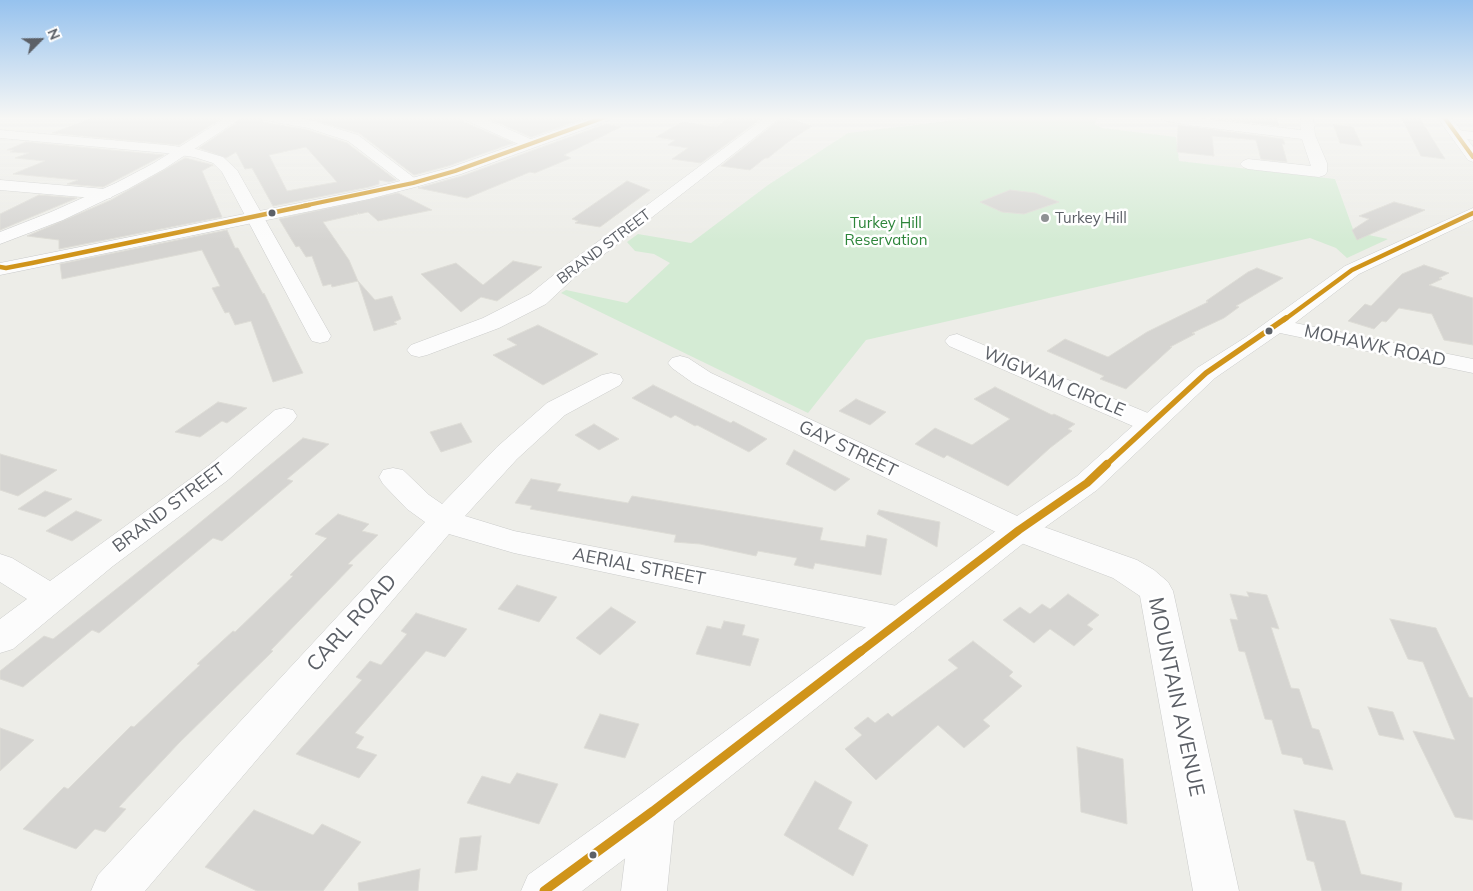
<!DOCTYPE html>
<style>
body{margin:0}
#map{position:relative;width:1473px;height:891px;overflow:hidden;background:#edede8;font-family:Mulish,sans-serif}
canvas{display:block}
.north{position:absolute;left:15px;top:15px;width:50px;height:50px;-webkit-text-stroke:4px #fff;paint-order:stroke;rotate:67deg;font-size:14px;font-weight:700;line-height:20px;text-align:center;color:#5c6067}
.north::after{content:'';display:block;margin:auto;width:18px;height:22px;background:#5c6067;clip-path:polygon(50% 0,100% 100%,50% 72%,0 100%)}
</style>
<div id="map">
<canvas width="1473" height="891"></canvas>
<div class="north">N</div>
</div>
<script>
const ctx = document.querySelector('canvas').getContext('2d');
ctx.lineJoin = 'round';
function fill(path, color) { ctx.fillStyle = color; ctx.fill(path, 'evenodd'); }
const toPath = rows => new Path2D(rows.map(r => 'M' + r).join(''));
function stroke(path, color, width, dash) { ctx.strokeStyle = color; ctx.lineWidth = width; ctx.lineCap = dash ? 'butt' : 'round'; ctx.setLineDash(dash || []); ctx.stroke(path); }
function drawText(font, color, halo, rows, align = 'center') {
  ctx.font = font + ' Mulish,sans-serif'; ctx.lineWidth = 5; ctx.setLineDash([]); ctx.textBaseline = 'middle'; ctx.strokeStyle = halo; ctx.fillStyle = color; for (const [text, x, y, turn = 0] of rows) {
    ctx.save(); ctx.translate(x, y); ctx.rotate((+turn || 0) * Math.PI / 180); ctx.textAlign = isNaN(turn) ? turn : align; if (halo) ctx.strokeText(text, 0, 0); ctx.fillText(text, 0, 0); ctx.restore();
  }
}
fill(toPath([
 [980,117,1097,117,1095,124,1102,128,1176,137,1179,161,1335,179,1354,232,1388,239,1347,258,1336,248,1310,238,866,340,808,413,561,293,566,290,627,303,670,263,654,254,635,251,627,242,638,234,691,243,768,185,848,133]
]), '#d4ebd4');
const building = toPath([
 [96,117,224,117,179,145,52,133,96,117],
 [245,117,259,117,263,122,308,130,347,143,396,180,389,182,379,180,379,184,369,187,273,206,252,168,245,169,236,152,226,158,199,148,245,117],
 [306,147,337,182,287,191,269,155,306,147],
 [301,117,461,117,464,122,513,143,448,166,414,175,359,133,301,117],
 [485,117,575,117,583,119,531,137,485,117],
 [731,117,763,117,701,163,672,159,688,148,668,145,675,140,656,137,682,122,716,127,731,117],
 [783,117,812,126,788,142,768,158,765,158,750,170,721,166,783,117],
 [1202,117,1264,117,1277,119,1279,126,1202,117],
 [1401,117,1419,117,1445,159,1421,156,1401,117],
 [606,124,621,127,564,155,571,158,535,173,530,172,467,198,418,188,462,176,606,124],
 [1333,124,1353,127,1362,146,1340,143,1333,124],
 [1178,125,1283,139,1285,144,1282,144,1287,162,1261,159,1256,140,1212,136,1214,156,1177,152,1178,125],
 [26,142,164,155,103,187,67,184,78,180,13,174,45,161,15,158,29,153,10,152,14,150,7,150,26,142],
 [185,158,213,165,202,171,222,217,59,249,59,240,27,236,111,200,185,158],
 [627,181,650,190,600,227,575,223,578,221,572,219,627,181],
 [1010,190,1035,193,1059,202,1024,214,1002,212,980,202,1010,190],
 [398,193,432,210,378,221,368,212,359,214,357,212,358,214,323,222,349,260,358,281,375,300,392,296,401,319,394,322,397,324,374,331,358,281,332,287,331,284,323,286,312,256,306,257,299,246,296,247,279,219,398,193],
 [39,195,77,198,0,230,0,214,39,195],
 [1394,202,1425,210,1357,240,1352,230,1369,219,1359,216,1394,202],
 [227,230,235,248,238,248,263,294,264,293,303,373,273,382,251,321,235,325,229,312,225,313,212,288,220,286,202,250,62,279,60,264,227,230],
 [513,261,542,267,497,301,481,297,461,312,421,274,456,263,483,285,513,261],
 [1424,265,1449,273,1439,278,1442,279,1429,285,1473,298,1473,345,1444,340,1432,314,1399,308,1386,322,1382,321,1374,329,1348,321,1365,304,1371,306,1402,274,1424,265],
 [1257,268,1283,278,1236,306,1239,307,1224,318,1192,333,1195,334,1170,347,1172,347,1126,389,1100,379,1104,376,1047,351,1065,339,1108,357,1147,332,1208,302,1206,301,1248,272,1257,268],
 [538,325,598,354,543,385,493,355,517,345,507,339,538,325],
 [653,385,731,423,733,421,767,439,749,452,697,425,695,426,675,415,671,418,632,398,653,385],
 [995,387,1052,415,1054,414,1075,424,1068,429,1072,431,1050,448,1008,486,947,455,944,458,915,444,935,428,972,445,1010,419,974,399,995,387],
 [856,399,886,412,870,425,839,411,856,399],
 [218,402,247,408,227,423,222,421,200,437,175,432,218,402],
 [461,423,472,442,441,452,430,432,461,423],
 [594,424,619,439,599,450,575,435,594,424],
 [303,438,329,444,287,479,293,481,222,541,213,538,99,633,92,630,23,687,0,679,0,671,44,636,53,639,186,534,303,438],
 [794,450,850,479,835,491,786,464,794,450],
 [0,454,57,470,18,496,0,490,0,454],
 [531,479,561,484,557,491,628,503,632,496,823,528,820,540,865,547,867,535,887,539,881,575,815,563,813,569,794,565,797,558,758,551,756,556,700,544,674,542,676,535,530,509,532,506,515,503,531,479],
 [45,491,72,499,45,517,18,509,45,491],
 [879,510,940,522,937,547,877,514,879,510],
 [76,511,102,520,72,541,46,531,76,511],
 [338,514,369,524,362,531,378,535,348,564,353,565,271,650,273,651,179,743,119,807,126,809,105,832,95,829,76,849,23,829,64,787,68,789,131,726,134,727,200,665,197,664,233,631,235,632,293,576,290,575,327,538,315,534,338,514],
 [517,585,557,597,539,622,498,609,517,585],
 [1247,592,1267,595,1279,629,1271,627,1291,688,1299,689,1312,728,1319,730,1333,770,1304,764,1302,758,1282,754,1272,720,1265,719,1245,652,1239,651,1230,619,1238,620,1230,594,1249,597,1247,592],
 [1068,594,1099,615,1087,625,1093,629,1074,646,1050,629,1034,643,1003,620,1020,607,1030,614,1042,604,1050,609,1068,594],
 [611,607,636,622,600,655,576,638,611,607],
 [416,613,467,629,445,657,426,651,355,733,364,737,356,748,377,755,359,778,296,754,362,680,356,677,370,661,381,665,407,634,401,631,416,613],
 [1390,619,1436,628,1469,697,1473,698,1473,820,1455,817,1413,731,1455,740,1423,662,1408,659,1390,619],
 [724,621,745,625,742,635,759,639,750,666,696,654,707,626,721,629,724,621],
 [973,641,1013,672,1009,676,1022,686,983,720,990,726,964,748,938,725,876,780,845,749,862,735,854,728,868,717,875,723,888,713,892,717,958,668,948,660,973,641],
 [1368,707,1393,712,1404,740,1379,735,1368,707],
 [600,714,639,724,625,758,584,748,600,714],
 [0,728,34,740,0,771,0,728],
 [1077,747,1123,759,1127,824,1081,812,1077,747],
 [517,773,558,784,539,824,467,803,482,776,510,784,517,773],
 [815,781,852,802,838,829,868,845,853,876,784,835,815,781],
 [254,810,313,835,322,824,361,842,323,891,257,891,205,867,254,810],
 [1294,810,1345,821,1361,874,1402,883,1401,891,1322,891,1314,862,1307,860,1294,810],
 [481,836,477,870,455,873,460,838,481,836],
 [420,869,418,891,359,891,358,883,420,869]
]);
fill(building, '#d5d4d1');
stroke(building, '#dddcd6', 1);
const minor = toPath([
 [261,117,291,117,310,120,358,135,421,183,419,186,407,186,348,141,308,128,263,120,261,117],
 [463,117,481,117,535,141,537,144,535,147,525,147,465,120,463,117],
 [766,117,781,117,575,277,546,304,499,328,427,355,419,357,411,355,407,350,411,345,483,318,530,294,561,269,766,117],
 [1158,117,1188,117,1301,130,1301,117,1313,117,1315,135,1327,163,1327,172,1325,175,1319,177,1248,169,1243,167,1240,164,1243,161,1248,159,1311,166,1302,139,1195,126,1165,121,1158,117],
 [0,130,166,145,196,149,223,157,237,170,331,336,328,341,320,343,312,341,309,336,222,172,213,163,194,157,166,153,0,138,0,130],
 [1457,130,1473,132,1473,140,1452,137,1450,134,1452,131,1457,130],
 [0,180,105,189,111,190,113,194,111,198,105,199,0,190,0,180],
 [957,334,1160,418,1164,424,1160,430,1151,432,1142,430,949,346,945,341,949,336,957,334],
 [680,356,688,358,711,373,1030,522,1137,560,1154,570,1168,582,1173,591,1239,891,1193,891,1140,596,1113,578,1008,538,693,383,672,368,668,363,672,358,680,356],
 [611,373,620,375,623,380,620,385,565,415,517,459,465,516,514,531,902,607,914,611,920,621,914,631,902,635,514,553,449,534,145,891,91,891,98,875,425,522,407,509,383,484,379,477,383,470,393,468,403,470,429,495,442,504,497,447,547,403,602,375,611,373],
 [284,408,293,410,297,416,293,422,228,480,113,566,13,649,0,653,0,619,27,599,0,582,0,554,12,558,50,581,208,466,275,410,284,408],
 [653,790,668,796,675,811,667,891,621,891,631,811,638,796,653,790]
]);
const tertiary = toPath([
 [1437,117,1451,117,1473,147,1473,162,1468,160,1437,117],
 [1473,208,1473,220,1359,274,1295,323,1473,359,1473,373,1280,333,1215,378,1097,490,1030,538,668,826,582,891,521,891,528,875,638,796,1008,522,1077,476,1197,368,1246,337,1345,266,1473,208]
]);
const secondary = toPath([
 [227,117,243,117,164,169,128,189,63,220,0,244,0,232,51,212,116,183,154,163,227,117],
 [593,117,612,117,610,120,461,174,419,186,369,199,0,275,0,263,369,189,408,179,449,168,593,117]
]);
stroke(minor, '#cacbca', 1);
stroke(tertiary, '#cacbca', 1);
stroke(secondary, '#c9caca', 1);
fill(minor, '#fcfcfc');
fill(tertiary, '#fcfcfc');
fill(secondary, '#fcfcfc');
stroke(toPath([
 [1444,117,1473,157],
 [303,206,413,183,455,171,605,117]
]), '#d0941a', 4);
stroke(toPath([
 [0,267,6,268,32,263,309,205],
 [1284,320,1352,270,1473,213]
]), '#d0941a', 4.5);
stroke(toPath([
 [1106,465,1206,373,1286,318]
]), '#d0941a', 5.5);
stroke(toPath([
 [860,652,1019,530,1087,483,1107,464]
]), '#d0941a', 8);
stroke(toPath([
 [544,891,653,811,861,651]
]), '#d0941a', 9);
const sky = ctx.createLinearGradient(0, 0, 0, 241);
sky.addColorStop(0, '#96c2ee');
sky.addColorStop(0.49, '#f7f7f5');
sky.addColorStop(1, '#f7f7f500');
ctx.fillStyle = sky;
ctx.fillRect(0, 0, 1473, 241);
for (const [x, y, r, color] of [
 [272,213,4.5,"#5c6067"],
 [1045,218,5,"#8f9194"],
 [1269,331,4.5,"#5c6067"],
 [593,855,4.5,"#5c6067"]
]) { const dot = new Path2D(); dot.arc(x, y, r, 0, 2 * Math.PI); ctx.fillStyle = color; ctx.fill(dot); stroke(dot, '#fff', 2); }
drawText('15px', '#5c6067', '#fff', [
 ["Turkey Hill",1055,218]
], 'left');
drawText('15px', '#2d853a', '#fff', [
 ["Turkey Hill",886,223],
 ["Reservation",886,240]
]);
drawText('15px', '#5c6067', '#fff', [
 ["BRAND STREET",604,247,-37]
]);
drawText('18px', '#5c6067', '#fff', [
 ["MOHAWK ROAD",1375,346,12],
 ["WIGWAM CIRCLE",1054,382,23],
 ["GAY STREET",848,449,26],
 ["BRAND STREET",169,508,-37],
 ["AERIAL STREET",639,567,11]
]);
drawText('21px', '#5c6067', '#fff', [
 ["CARL ROAD",352,623,-48],
 ["MOUNTAIN AVENUE",1176,697,78]
]);
</script>
